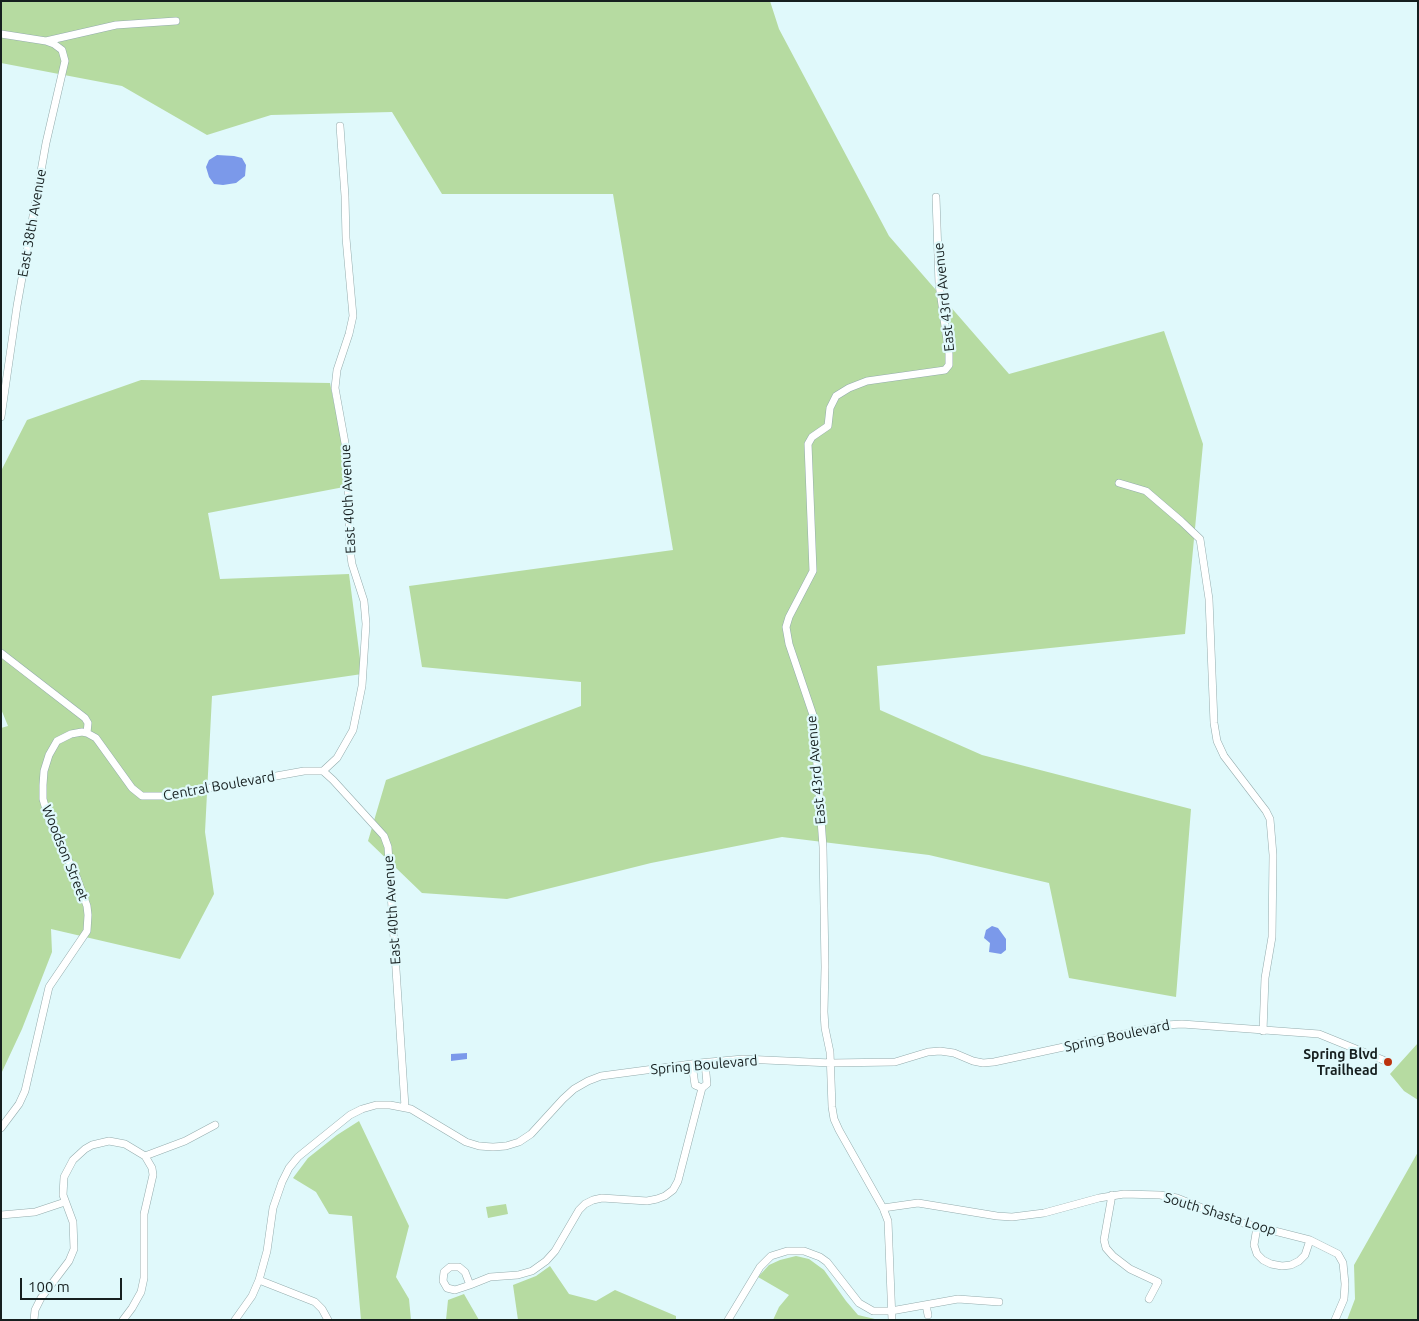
<!DOCTYPE html>
<style>
body{margin:0}
#map{position:relative;width:1419px;height:1321px;overflow:hidden;background:#e0f9fb;font-family:Ubuntu,sans-serif}
canvas{display:block}
.frame{position:absolute;inset:0;border:2px solid #161f1f;pointer-events:none}
.scale{position:absolute;left:20px;top:1278px;width:102px;height:22px;box-sizing:border-box;border:2px solid #161f1f;border-top:0;padding-left:6px;font-size:15px;line-height:18px;white-space:nowrap;color:#161f1f;-webkit-text-stroke:4px #e0f9fb;paint-order:stroke}
</style>
<div id="map">
<canvas width="1419" height="1321"></canvas>
<div class="frame"></div>
<div class="scale">100 m</div>
</div>
<script>
const ctx = document.querySelector('canvas').getContext('2d');
ctx.lineJoin = 'round';
function fill(path, color) { ctx.fillStyle = color; ctx.fill(path, 'evenodd'); }
const toPath = rows => new Path2D(rows.map(r => 'M' + r).join(''));
function stroke(path, color, width, dash) { ctx.strokeStyle = color; ctx.lineWidth = width; ctx.lineCap = dash ? 'butt' : 'round'; ctx.setLineDash(dash || []); ctx.stroke(path); }
function drawText(font, color, halo, rows, align = 'center') {
  ctx.font = font + ' Ubuntu,sans-serif'; ctx.lineWidth = 4.5; ctx.setLineDash([]); ctx.textBaseline = 'middle'; ctx.strokeStyle = halo; ctx.fillStyle = color; for (const [text, x, y, turn = 0] of rows) {
    ctx.save(); ctx.translate(x, y); ctx.rotate((+turn || 0) * Math.PI / 180); ctx.textAlign = isNaN(turn) ? turn : align; if (halo) ctx.strokeText(text, 0, 0); ctx.fillText(text, 0, 0); ctx.restore();
  }
}
fill(toPath([
 [1,1,770,1,779,29,889,236,1009,374,1164,331,1203,444,1185,634,877,666,880,710,982,755,1191,809,1176,997,1069,978,1049,883,929,855,782,837,651,863,507,899,422,893,368,841,386,780,581,706,581,682,422,667,409,586,673,550,613,194,442,194,392,112,271,115,207,135,122,86,1,63],
 [141,380,330,383,341,438,344,487,208,513,220,579,349,574,362,674,212,696,205,832,214,894,180,959,51,929,52,952,22,1029,1,1074,1,728,8,726,1,709,1,471,27,420],
 [1418,1043,1418,1100,1404,1091,1390,1074],
 [359,1121,409,1226,396,1277,409,1299,411,1320,361,1320,352,1216,329,1214,316,1192,293,1178,308,1158,337,1135],
 [1418,1152,1418,1320,1347,1320,1355,1299,1354,1265],
 [506,1204,508,1214,488,1218,486,1207],
 [796,1256,809,1259,824,1270,846,1301,858,1315,879,1320,773,1320,779,1307,789,1295,758,1277,769,1265,780,1260],
 [550,1266,569,1294,596,1301,615,1290,676,1316,676,1320,518,1320,513,1285,536,1276],
 [464,1294,479,1320,446,1320,448,1300]
]), '#b6dba1');
fill(toPath([
 [217,155,234,156,242,158,246,165,245,176,236,183,223,185,214,184,209,177,206,167,209,160],
 [992,926,998,928,1006,939,1006,950,1001,954,989,952,990,943,984,938,986,930],
 [467,1053,467,1059,451,1061,451,1054]
]), '#7b99ea');
const minor = toPath([
 [1,34,46,41,54,44,62,50,65,61,46,143,17,306,1,417],
 [46,41,116,25,176,21],
 [340,126,345,196,346,238,353,316,349,334,337,370,335,388,347,454,350,550,352,564,364,601,366,624,362,686,353,730,337,758,323,771,333,780,384,836,388,847,405,1107],
 [1119,483,1146,491,1181,521,1200,539,1209,599,1214,723,1217,741,1224,756,1266,811,1270,819,1273,855,1272,937,1265,978,1263,1031],
 [1,653,85,718,88,723,87,733,96,738,132,788,142,796,165,796,304,771,323,771],
 [692,1064,695,1085,702,1088,707,1084,705,1063],
 [1,1128,19,1104,25,1091,49,987,87,931,88,915,87,906,77,878,49,820,43,799,43,785,44,771,49,755,57,741,71,734,82,732,87,733],
 [145,1156,185,1141,215,1125],
 [1112,1195,1104,1240,1106,1248,1113,1256,1130,1269,1158,1282,1149,1299],
 [883,1208,918,1203,997,1216,1012,1217,1044,1213,1099,1198,1124,1194,1160,1195,1177,1198,1235,1221,1310,1240,1338,1254,1343,1263,1345,1284,1344,1299,1335,1320],
 [1,1215,35,1212,65,1202],
 [1257,1227,1254,1245,1257,1254,1263,1260,1271,1264,1282,1266,1291,1265,1299,1261,1305,1255,1310,1240],
 [259,1280,315,1302,322,1309,328,1320],
 [470,1285,455,1290,447,1288,443,1281,444,1272,450,1267,459,1267,465,1272,470,1285,490,1277,518,1275,532,1271,546,1261,555,1251,579,1210,585,1204,593,1200,602,1198,647,1201,657,1199,665,1196,673,1190,678,1181,702,1088],
 [926,1305,928,1315],
 [34,1320,35,1310,41,1298,69,1261,74,1249,73,1222,63,1195,64,1177,73,1160,85,1149,92,1145,109,1141,125,1144,145,1156,152,1168,153,1175,144,1214,144,1278,141,1292,132,1308,123,1320],
 [235,1320,252,1296,259,1280,267,1251,273,1208,282,1182,289,1168,298,1157,350,1115,362,1109,376,1105,390,1105,411,1109,466,1142,479,1146,493,1147,506,1146,519,1142,531,1134,563,1099,574,1089,588,1081,601,1076,699,1063,743,1059,831,1063,895,1062,928,1052,940,1051,954,1053,973,1061,983,1063,994,1062,1166,1025,1182,1024,1319,1034,1388,1062],
 [728,1320,760,1267,771,1256,787,1251,804,1251,820,1257,827,1262,859,1303,873,1311,891,1311,958,1299,999,1302],
 [892,1320,888,1221,883,1208,839,1130,834,1119,832,1107,830,1052,825,1028,824,1012,825,967,823,847,814,724,813,715,789,644,786,627,789,617,813,571,808,444,812,437,828,426,830,408,836,396,849,388,867,381,945,370,949,365,949,354,939,284,936,197]
]);
stroke(minor, '#94acad', 8);
stroke(minor, '#fff', 7);
for (const [x, y, r, color] of [
 [1388,1062,5,"#bc320d"]
]) { const dot = new Path2D(); dot.arc(x, y, r, 0, 2 * Math.PI); ctx.fillStyle = color; ctx.fill(dot); stroke(dot, '#e0f9fb', 2); }
drawText('14px', '#161f1f', '#e0f9fb', [
 ["East 38th Avenue",32,223,-80],
 ["East 43rd Avenue",944,297,-96],
 ["East 40th Avenue",348,499,-93],
 ["East 43rd Avenue",816,770,-95],
 ["Central Boulevard",219,786,-10],
 ["Woodson Street",65,853,68],
 ["East 40th Avenue",392,910,-94],
 ["Spring Boulevard",1117,1036,-12],
 ["Spring Boulevard",704,1065,-5],
 ["South Shasta Loop",1220,1214,17]
]);
drawText('bold 14px', '#161f1f', '#e0f9fb', [
 ["Spring Blvd",1378,1054],
 ["Trailhead",1378,1070]
], 'right');
</script>
